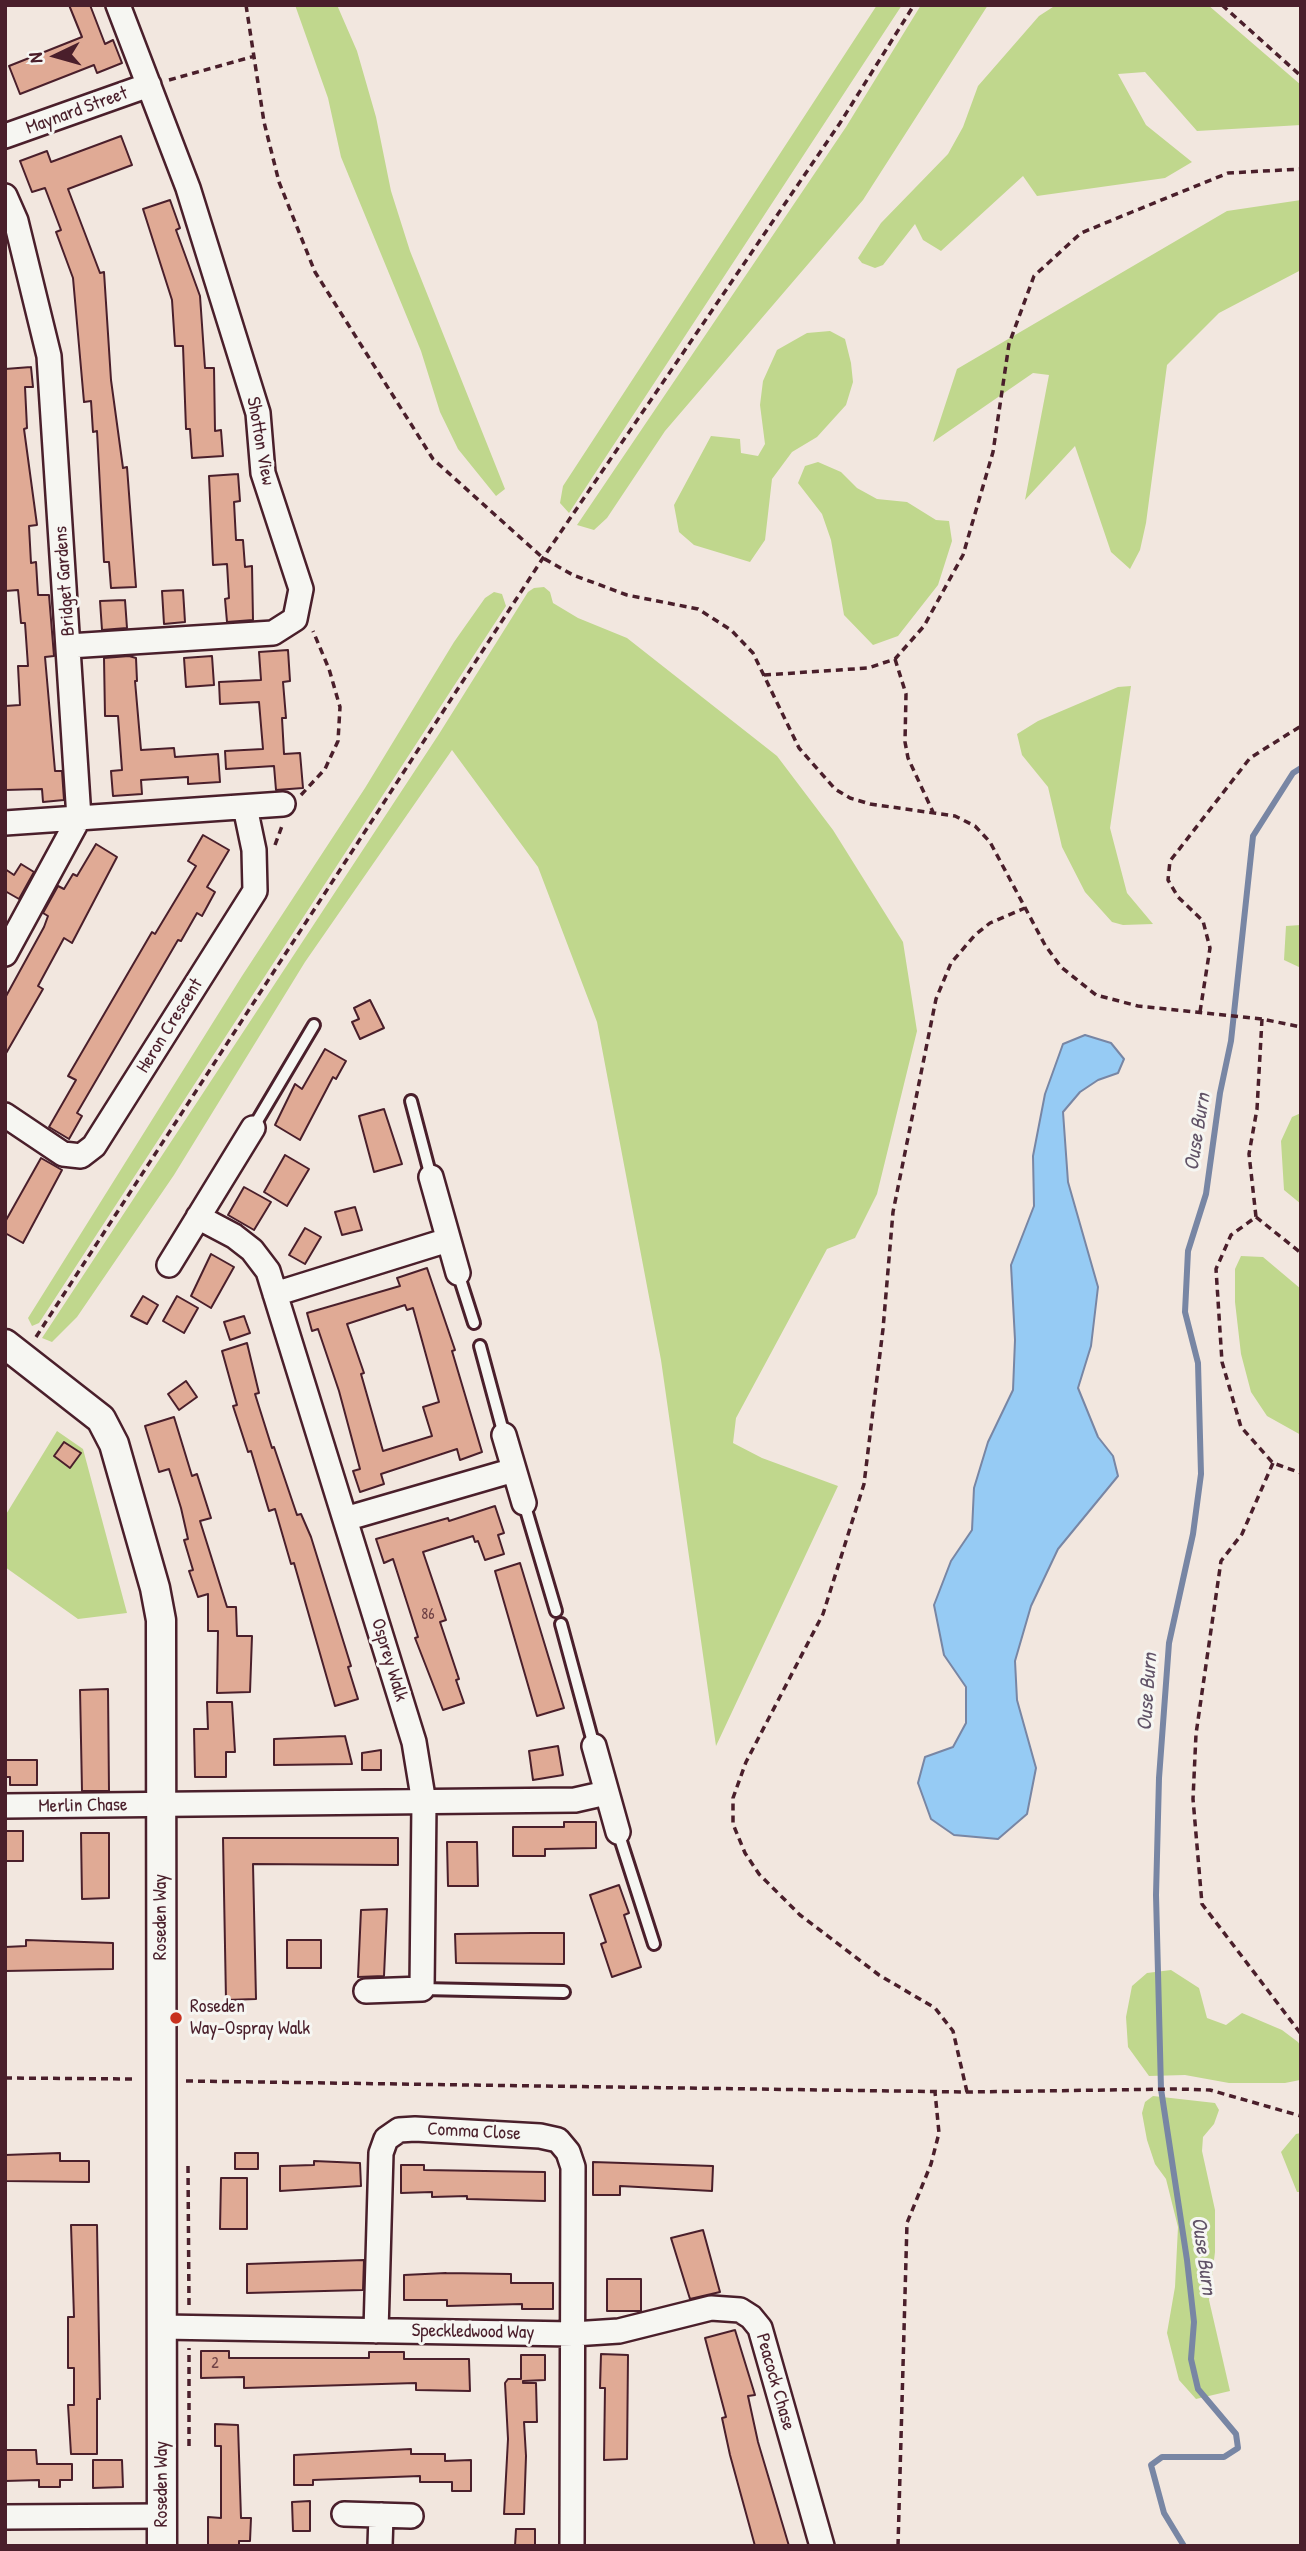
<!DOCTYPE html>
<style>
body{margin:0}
#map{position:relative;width:1306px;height:2551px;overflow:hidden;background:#f2e7df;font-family:"Patrick Hand",sans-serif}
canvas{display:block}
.frame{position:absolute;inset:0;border:7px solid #4a1f2b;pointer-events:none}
.north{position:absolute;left:21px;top:21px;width:70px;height:70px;-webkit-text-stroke:5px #f6f6f2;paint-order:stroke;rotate:265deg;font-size:19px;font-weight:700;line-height:28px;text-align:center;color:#4a1f2b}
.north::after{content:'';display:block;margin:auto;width:24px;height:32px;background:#4a1f2b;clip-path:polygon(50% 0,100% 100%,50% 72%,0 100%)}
</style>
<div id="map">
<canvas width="1306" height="2551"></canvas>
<div class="frame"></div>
<div class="north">N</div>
</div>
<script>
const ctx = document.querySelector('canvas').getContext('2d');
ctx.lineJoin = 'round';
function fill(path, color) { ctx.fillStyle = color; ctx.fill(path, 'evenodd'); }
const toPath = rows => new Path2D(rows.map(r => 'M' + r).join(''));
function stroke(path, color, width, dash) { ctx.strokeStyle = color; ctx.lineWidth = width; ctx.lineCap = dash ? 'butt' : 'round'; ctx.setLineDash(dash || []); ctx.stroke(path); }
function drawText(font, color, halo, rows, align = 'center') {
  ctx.font = font + ' "Patrick Hand",sans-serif'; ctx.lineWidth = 6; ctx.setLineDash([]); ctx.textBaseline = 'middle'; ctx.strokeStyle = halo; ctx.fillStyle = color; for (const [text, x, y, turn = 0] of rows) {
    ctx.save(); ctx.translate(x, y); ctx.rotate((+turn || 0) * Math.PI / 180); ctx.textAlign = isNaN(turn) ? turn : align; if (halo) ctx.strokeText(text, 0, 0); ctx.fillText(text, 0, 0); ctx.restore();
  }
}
fill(toPath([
 [295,5,337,5,357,51,376,117,391,191,410,251,505,489,496,496,458,449,440,412,421,351,341,157,328,98],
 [877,5,902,5,569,513,560,503,563,486],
 [921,5,988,5,863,200,665,431,607,518,594,530,577,525,846,127],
 [1056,5,1208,5,1301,85,1301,125,1197,131,1145,72,1118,74,1146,125,1192,162,1165,178,1037,196,1023,176,941,251,923,240,915,224,883,265,875,268,862,263,858,258,881,223,948,154,963,127,978,86,1039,16],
 [1301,200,1301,270,1219,313,1167,365,1146,523,1140,550,1130,569,1111,552,1075,446,1025,500,1049,375,1033,373,933,442,957,369,1227,211],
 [830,331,845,339,851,363,853,382,846,405,817,437,792,452,772,479,765,540,750,562,694,545,679,532,674,505,711,436,740,439,741,453,758,456,765,444,760,405,763,381,777,350,807,333],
 [818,462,841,472,857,488,877,499,907,502,936,520,949,521,952,541,938,585,898,636,873,645,844,615,831,540,822,514,798,483,805,466],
 [544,587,550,592,553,603,578,618,627,638,777,756,833,830,903,942,917,1031,877,1194,855,1238,827,1249,736,1418,733,1443,762,1458,838,1486,716,1746,661,1360,597,1022,538,867,452,750,305,962,174,1175,77,1317,52,1342,42,1338,439,734,528,592,534,588],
 [494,592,502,594,506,606,39,1323,32,1326,28,1318,242,976,365,788,454,642,485,598],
 [1131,686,1110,828,1127,893,1153,924,1123,925,1112,922,1085,892,1062,847,1048,787,1022,755,1017,734,1038,721,1118,687],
 [1301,925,1301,968,1284,960,1286,926],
 [1301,1113,1301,1204,1284,1190,1281,1141,1292,1117],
 [1241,1256,1263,1257,1301,1289,1301,1435,1267,1416,1251,1392,1241,1354,1235,1302,1235,1269],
 [57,1431,83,1449,127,1613,78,1619,5,1567,5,1516],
 [1171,1970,1199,1988,1207,2018,1226,2025,1242,2013,1282,2030,1298,2042,1301,2047,1300,2080,1285,2083,1229,2083,1185,2075,1149,2076,1128,2047,1126,2017,1132,1986,1147,1973],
 [1153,2096,1215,2103,1219,2110,1214,2124,1203,2137,1202,2151,1215,2210,1215,2252,1209,2300,1230,2391,1196,2399,1179,2380,1167,2333,1175,2287,1178,2227,1166,2179,1155,2164,1147,2140,1142,2113,1145,2102],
 [1301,2133,1301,2192,1297,2192,1281,2152,1296,2134]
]), '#c0d78d');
const water = toPath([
 [1085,1035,1111,1043,1124,1059,1118,1073,1098,1080,1080,1092,1063,1112,1068,1182,1098,1287,1091,1346,1078,1388,1098,1437,1113,1456,1118,1476,1058,1549,1031,1606,1015,1661,1017,1700,1036,1768,1027,1814,998,1839,954,1835,931,1819,918,1783,925,1757,953,1747,966,1723,966,1687,944,1655,934,1605,951,1561,972,1530,974,1488,988,1442,1013,1390,1015,1340,1011,1265,1034,1206,1033,1156,1045,1094,1063,1044,1085,1035]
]);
fill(water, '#96cbf4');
stroke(water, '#7886a4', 2);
stroke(toPath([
 [1184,2546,1164,2513,1151,2465,1162,2457,1224,2457,1238,2448,1236,2434,1198,2389,1191,2359,1194,2322,1187,2260,1161,2089,1156,1895,1159,1778,1169,1643,1193,1534,1201,1474,1198,1363,1185,1312,1188,1251,1206,1194,1220,1093,1231,1041,1253,836,1293,773,1301,768]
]), '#7886a4', 6);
const building = toPath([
 [69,5,90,5,105,44,113,40,122,63,97,73,94,65,20,94,9,66,82,37,69,5],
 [121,136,132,165,68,189,100,273,104,272,111,380,123,468,127,467,136,587,111,588,109,562,104,562,97,431,93,432,91,401,84,402,73,278,56,232,61,230,45,188,32,192,20,161,47,151,51,162,121,136],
 [170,200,180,228,176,230,200,296,205,368,214,368,215,431,221,430,223,456,192,458,190,429,186,429,183,346,175,346,172,300,143,209,170,200],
 [31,367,33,387,25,387,27,428,24,429,37,525,29,526,31,563,36,562,38,595,49,595,54,656,45,657,55,771,62,771,64,800,43,802,42,789,5,790,5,706,20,705,18,666,28,666,25,623,21,623,18,590,5,591,5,369,31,367],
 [238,474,240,501,234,502,236,540,243,540,245,567,252,566,253,620,227,622,225,599,229,598,227,564,213,565,209,476,238,474],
 [183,590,185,622,164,624,162,591,183,590],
 [125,600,127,628,102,630,100,601,125,600],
 [288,650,290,681,283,682,286,718,282,718,284,754,300,753,303,788,276,790,274,766,226,769,225,751,263,749,259,702,220,704,219,682,261,680,259,652,288,650],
 [129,656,136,658,137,681,135,681,141,750,174,748,175,757,218,754,220,782,188,784,188,777,141,780,142,794,113,796,111,771,122,770,118,716,105,716,104,658,129,656],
 [212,656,214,685,186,687,184,658,212,656],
 [203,835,229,850,207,887,215,892,202,916,197,913,181,941,178,940,77,1113,82,1116,69,1139,49,1127,76,1080,68,1076,152,932,155,934,196,866,188,861,203,835],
 [96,844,117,857,72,943,64,938,38,986,43,989,5,1055,5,998,44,927,48,916,43,913,58,886,64,889,73,874,77,876,96,844],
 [21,864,34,872,19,899,5,891,5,869,14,875,21,864],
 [370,1000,384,1028,360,1039,352,1022,359,1019,354,1008,370,1000],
 [325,1049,346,1061,336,1079,333,1077,300,1140,275,1125,295,1084,302,1089,325,1049],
 [384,1109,402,1164,374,1172,359,1116,384,1109],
 [285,1155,309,1169,287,1206,264,1192,285,1155],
 [41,1158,62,1170,23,1243,5,1233,5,1222,41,1158],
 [244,1187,271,1202,254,1230,228,1215,244,1187],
 [355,1207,362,1230,342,1235,335,1212,355,1207],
 [305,1228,321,1237,305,1264,289,1255,305,1228],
 [211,1254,234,1267,211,1308,191,1296,211,1254],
 [427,1268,455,1350,452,1351,482,1452,460,1460,457,1449,381,1474,384,1484,360,1492,353,1471,360,1469,339,1391,318,1329,312,1331,307,1313,400,1286,397,1278,427,1268],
 [405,1305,407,1310,413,1308,439,1402,423,1407,432,1436,383,1451,361,1374,364,1373,347,1324,405,1305],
 [143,1296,158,1305,147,1324,131,1316,143,1296],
 [177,1296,198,1308,184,1333,163,1321,177,1296],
 [244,1316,250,1333,230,1340,224,1322,244,1316],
 [247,1343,259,1393,255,1394,272,1448,274,1447,297,1515,301,1514,311,1537,351,1666,348,1667,358,1699,335,1706,294,1563,291,1564,275,1509,269,1511,251,1451,248,1452,233,1406,237,1405,222,1351,247,1343],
 [186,1381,197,1397,179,1410,168,1394,186,1381],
 [174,1417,192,1476,197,1474,211,1518,200,1521,227,1607,236,1607,237,1636,252,1636,250,1692,217,1693,218,1631,208,1631,208,1594,198,1597,189,1571,193,1570,184,1540,188,1539,181,1508,169,1469,159,1472,145,1426,174,1417],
 [64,1442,81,1453,70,1468,54,1456,64,1442],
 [495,1506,504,1533,498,1535,504,1554,485,1560,478,1541,475,1542,473,1536,423,1552,446,1620,440,1622,459,1679,456,1680,464,1703,443,1710,415,1638,418,1637,393,1559,384,1563,376,1539,448,1518,449,1521,495,1506],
 [520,1563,564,1708,537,1716,495,1571,520,1563],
 [108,1689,109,1791,82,1791,80,1690,108,1689],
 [207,1702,232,1702,235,1752,226,1752,226,1777,195,1777,194,1729,208,1729,207,1702],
 [345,1736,352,1764,274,1765,274,1739,345,1736],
 [558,1746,563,1775,533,1780,529,1751,558,1746],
 [381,1750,381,1770,362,1770,362,1753,381,1750],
 [5,1760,37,1760,37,1785,10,1785,10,1777,5,1777,5,1760],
 [564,1822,596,1822,596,1848,545,1849,545,1856,513,1856,513,1827,564,1827,564,1822],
 [5,1831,23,1831,23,1861,5,1861,5,1831],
 [81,1833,109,1833,109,1898,82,1899,81,1833],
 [223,1838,398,1838,398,1865,253,1864,256,1999,226,2000,223,1838],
 [447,1842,477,1842,478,1886,448,1886,447,1842],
 [619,1885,629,1913,624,1915,641,1967,612,1977,601,1944,606,1942,590,1895,619,1885],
 [387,1909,384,1976,358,1977,361,1910,387,1909],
 [532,1933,564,1933,564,1964,456,1963,455,1934,532,1933],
 [26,1940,113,1943,113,1969,5,1971,5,1947,26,1946,26,1940],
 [287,1940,321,1940,321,1968,287,1968,287,1940],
 [60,2153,60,2161,89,2161,89,2182,5,2181,5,2155,60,2153],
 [235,2153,258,2153,258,2169,235,2169,235,2153],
 [314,2161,360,2163,361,2186,280,2191,280,2166,314,2165,314,2161],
 [593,2162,713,2166,712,2191,620,2186,620,2195,593,2195,593,2162],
 [401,2165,424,2165,424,2170,545,2172,545,2201,467,2199,467,2196,432,2197,432,2192,401,2193,401,2165],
 [221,2178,247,2178,247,2229,220,2229,221,2178],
 [71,2225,97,2225,100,2399,97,2399,97,2454,71,2454,68,2405,74,2405,74,2368,68,2368,68,2317,74,2317,71,2225],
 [703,2230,720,2292,690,2299,671,2238,703,2230],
 [364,2260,363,2290,247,2293,247,2264,364,2260],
 [446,2273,511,2274,511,2283,553,2283,553,2309,522,2309,522,2304,447,2306,447,2300,404,2300,404,2275,446,2273],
 [607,2279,641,2279,641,2311,607,2311,607,2279],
 [735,2330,755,2395,748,2396,758,2442,789,2546,755,2546,730,2455,722,2418,726,2417,705,2338,735,2330],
 [201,2351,229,2351,229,2358,369,2358,369,2352,404,2352,404,2359,469,2359,470,2391,416,2390,416,2383,244,2388,244,2377,201,2378,201,2351],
 [601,2354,628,2355,627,2459,604,2460,605,2388,600,2388,601,2354],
 [521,2355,545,2355,545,2380,523,2381,523,2383,536,2383,537,2422,524,2422,526,2456,524,2514,504,2514,508,2439,505,2383,508,2379,521,2379,521,2355],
 [215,2424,238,2425,241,2518,251,2518,250,2541,239,2541,239,2546,208,2546,208,2517,221,2518,221,2446,215,2446,215,2424],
 [411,2449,411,2454,445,2454,445,2461,471,2460,471,2491,452,2491,452,2482,420,2482,420,2476,313,2480,313,2485,294,2485,294,2455,411,2449],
 [5,2450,36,2450,37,2464,72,2464,72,2480,60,2480,60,2487,39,2487,39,2480,5,2481,5,2450],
 [93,2460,122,2460,123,2487,93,2488,93,2460],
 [310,2501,310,2531,293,2531,292,2502,310,2501],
 [516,2529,535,2529,535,2546,515,2546,516,2529]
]);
fill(building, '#e0aa95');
stroke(building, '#4a1f2b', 2);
const service = toPath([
 [411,1101,431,1177],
 [253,1128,314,1025],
 [458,1273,474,1323],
 [480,1346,504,1435],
 [524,1503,556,1611],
 [561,1624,594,1746],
 [618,1832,654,1944],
 [422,1989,564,1992]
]);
const minor = toPath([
 [5,136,149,85],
 [5,196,16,221,49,356,79,818,5,954],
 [69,646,273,633,295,619,301,589,263,473,258,413,188,188,118,5],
 [5,823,283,804],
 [5,1115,63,1154,81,1156,94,1146,255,891,254,850,245,807],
 [431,1177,458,1273],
 [198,1217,234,1236,252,1250,268,1271,414,1742,424,1803,422,1989,366,1991],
 [169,1265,253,1128],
 [275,1294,448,1240],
 [504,1435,524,1503],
 [345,1519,514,1470],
 [594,1746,618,1832],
 [5,1806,575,1800,606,1793],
 [162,2327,573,2334,619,2331,711,2308,740,2310,751,2317,760,2328,822,2546],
 [376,2331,381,2153,386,2139,399,2130,415,2129,540,2136,558,2140,568,2152,573,2167,572,2546],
 [344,2514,411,2516],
 [5,2517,162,2516],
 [380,2546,381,2515]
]);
const tertiary = toPath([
 [5,1344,101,1419,114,1444,155,1588,161,1620,162,2546]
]);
stroke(service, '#4a1f2b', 16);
stroke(minor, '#4a1f2b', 28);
stroke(tertiary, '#4a1f2b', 33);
stroke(toPath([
 [246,5,264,122,279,182,315,272,433,459,543,558,573,575,627,595,698,609,731,630,753,653,799,748,835,789,850,798,870,804,955,816,975,826,990,842,1045,945,1061,967,1096,995,1138,1006,1262,1019,1301,1027],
 [1222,5,1301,76],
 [169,80,255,56],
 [895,659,906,694,905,742,908,758,933,812],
 [764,675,868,668,895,659,924,626,963,555,993,452,1009,344,1034,276,1081,233,1132,212,1228,173,1301,169],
 [301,795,325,769,338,741,340,707,329,669,313,631],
 [275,845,282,826],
 [1200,1012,1210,948,1203,921,1178,897,1168,880,1170,861,1250,758,1301,726],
 [1262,1019,1257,1109,1249,1154,1256,1217,1231,1235,1216,1269,1222,1362,1241,1427,1273,1463,1301,1473],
 [1256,1217,1301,1253],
 [36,1337,543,558,840,123,914,5],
 [1273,1463,1242,1534,1221,1561,1196,1734,1193,1799,1202,1904,1301,2034],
 [5,2078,136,2079],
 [186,2081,967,2092,1177,2089,1210,2090,1301,2116],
 [967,2092,953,2031,935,2008,879,1975,800,1915,759,1874,745,1853,733,1824,733,1798,746,1762,823,1614,864,1484,883,1329,893,1212,936,999,951,963,975,935,990,923,1025,908],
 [188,2166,189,2306],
 [189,2446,189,2348],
 [898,2546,907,2223,931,2164,939,2133,935,2092]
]), '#4a1f2b', 3.5, [7, 5]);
stroke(service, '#f6f6f2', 10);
stroke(minor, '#f6f6f2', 23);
stroke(tertiary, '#f6f6f2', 28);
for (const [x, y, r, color] of [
 [176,2018,7,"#c8321e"]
]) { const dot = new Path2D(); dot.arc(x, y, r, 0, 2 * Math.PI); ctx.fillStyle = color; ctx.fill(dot); stroke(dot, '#f6f6f2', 2.5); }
drawText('16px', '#704246', null, [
 ["86",428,1615],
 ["2",215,2364]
]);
drawText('19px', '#4a1f2b', '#f6f6f2', [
 ["Maynard Street",77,111,-20],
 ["Shotton View",260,441,80],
 ["Bridget Gardens",65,581,-94],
 ["Heron Crescent",170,1026,-58],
 ["Osprey Walk",389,1660,73],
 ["Merlin Chase",83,1806,-1],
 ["Roseden Way",161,1917,-90],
 ["Comma Close",474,2132,3],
 ["Speckledwood Way",473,2332,1],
 ["Peacock Chase",775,2382,74],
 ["Roseden Way",162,2484,-90]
]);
drawText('19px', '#4a1f2b', '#f6f6f2', [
 ["Roseden",190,2007],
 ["Way-Ospray Walk",190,2029]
], 'left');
drawText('italic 21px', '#615367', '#f6f6f2', [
 ["Ouse Burn",1198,1132,-81],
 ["Ouse Burn",1148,1692,-86],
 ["Ouse Burn",1203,2256,82]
]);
</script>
